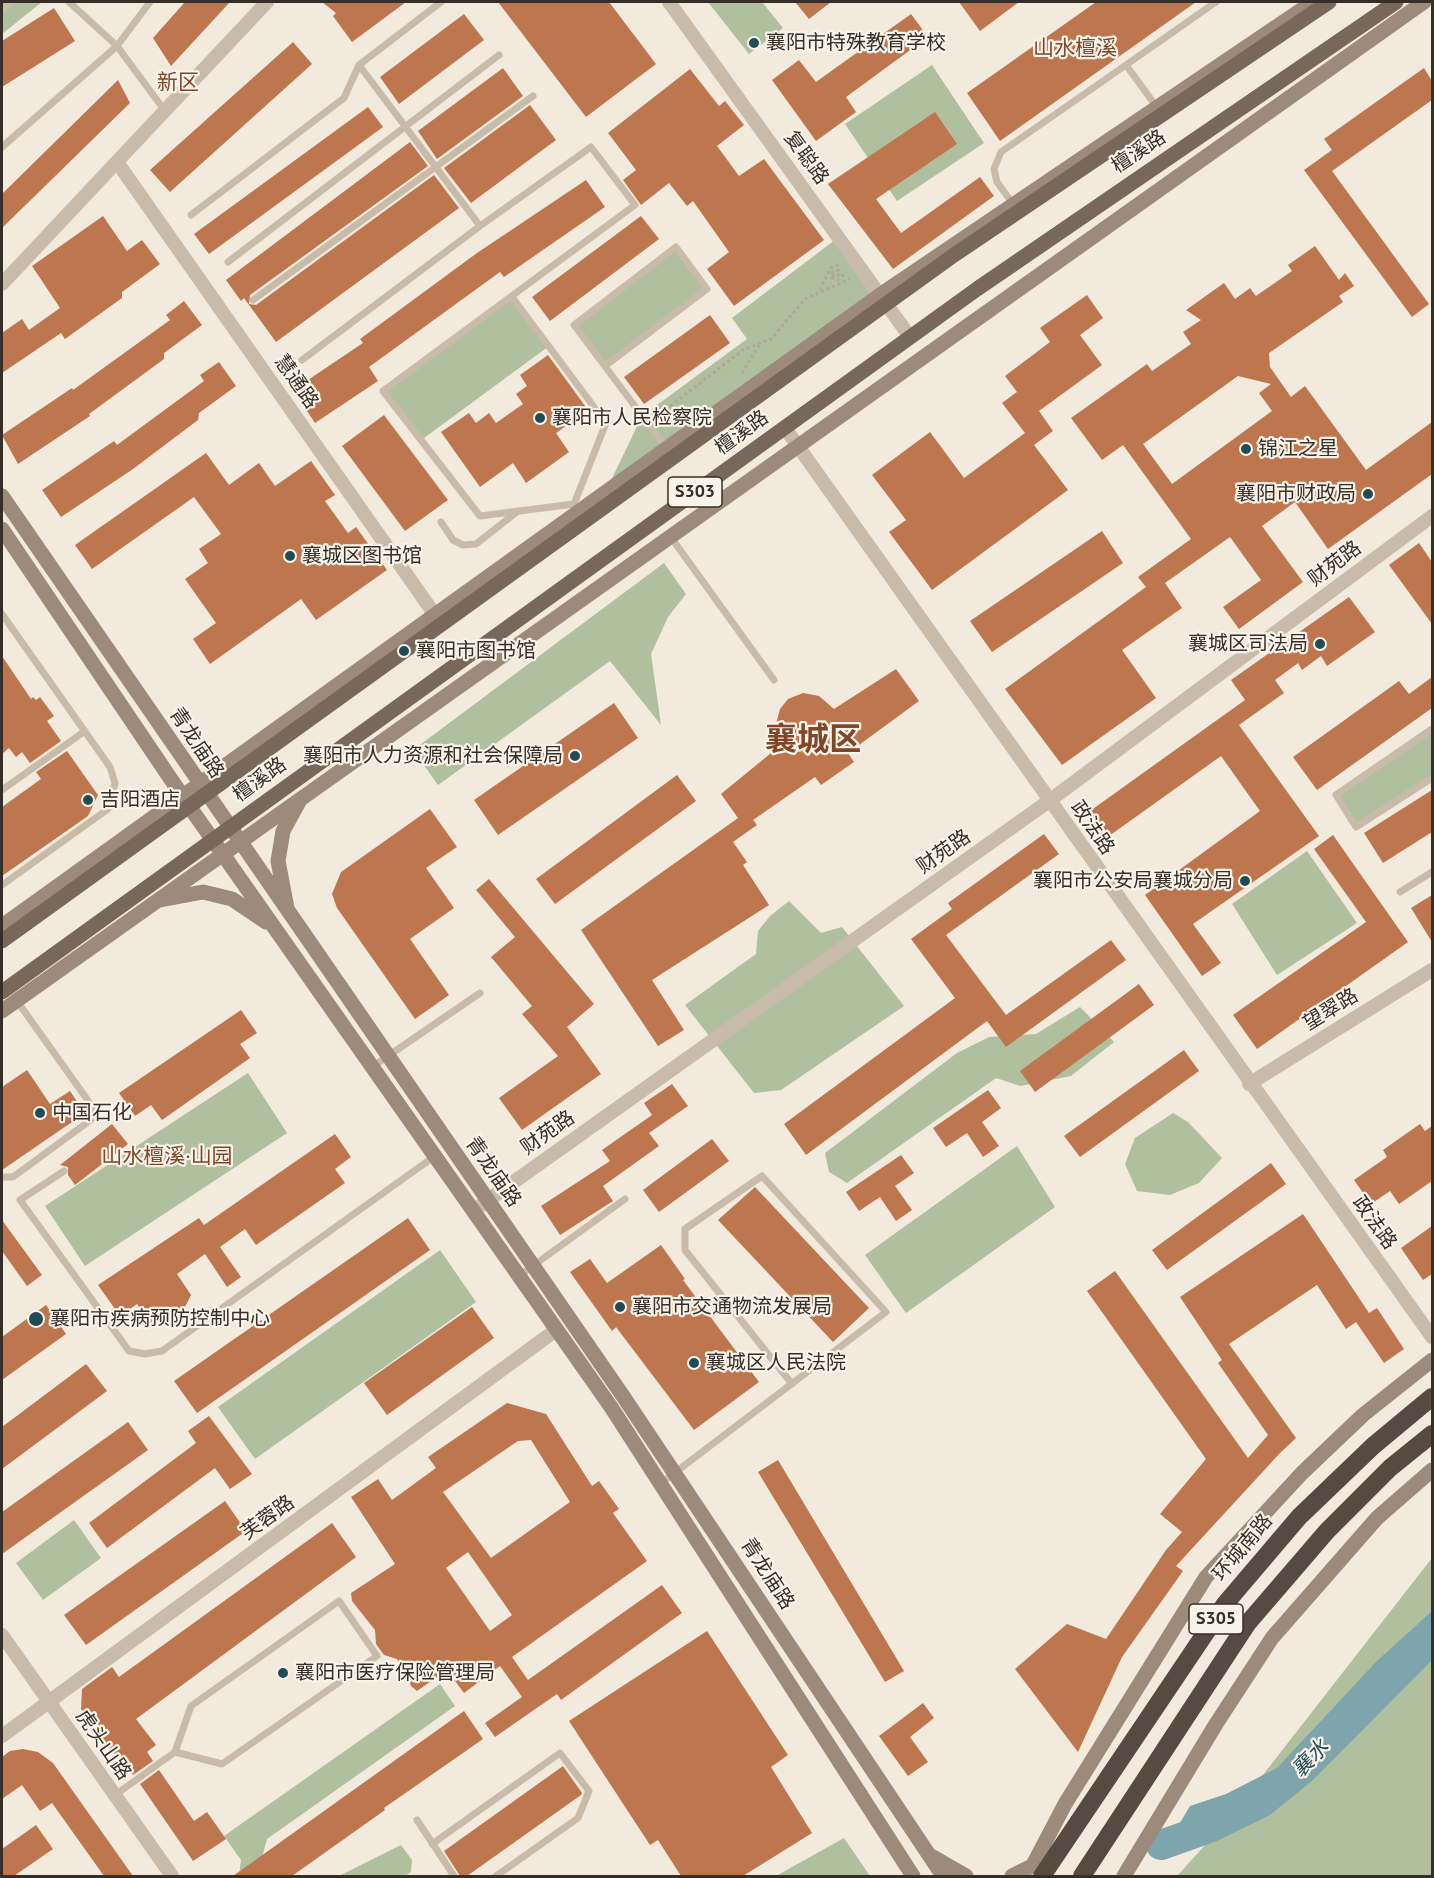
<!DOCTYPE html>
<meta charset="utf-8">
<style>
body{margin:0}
#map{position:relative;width:1434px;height:1878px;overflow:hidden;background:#f1eadd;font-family:"PT Sans",sans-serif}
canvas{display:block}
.frame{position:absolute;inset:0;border:3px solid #362f29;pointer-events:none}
</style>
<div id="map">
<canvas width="1434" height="1878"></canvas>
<div class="frame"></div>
</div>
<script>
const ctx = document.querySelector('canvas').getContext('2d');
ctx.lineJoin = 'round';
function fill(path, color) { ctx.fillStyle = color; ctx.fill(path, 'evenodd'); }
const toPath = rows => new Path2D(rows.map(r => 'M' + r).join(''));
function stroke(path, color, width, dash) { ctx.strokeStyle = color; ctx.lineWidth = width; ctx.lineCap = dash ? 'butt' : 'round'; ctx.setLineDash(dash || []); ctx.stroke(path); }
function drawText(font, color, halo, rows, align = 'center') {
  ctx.font = font + ' "PT Sans","Noto Sans SC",sans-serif'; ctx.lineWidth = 4.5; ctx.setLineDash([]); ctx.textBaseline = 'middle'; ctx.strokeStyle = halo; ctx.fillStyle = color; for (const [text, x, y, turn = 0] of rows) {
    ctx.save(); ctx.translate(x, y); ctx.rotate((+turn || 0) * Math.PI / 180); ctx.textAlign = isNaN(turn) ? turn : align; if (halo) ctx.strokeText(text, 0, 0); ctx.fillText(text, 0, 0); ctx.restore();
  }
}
fill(toPath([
 [2,2,42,2,2,34],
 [708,2,762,2,783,28,749,54],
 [932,65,984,143,897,201,845,124],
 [839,237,880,295,605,493,642,416,747,339,732,318],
 [676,247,707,289,605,366,574,325],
 [512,297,549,346,420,441,383,391],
 [664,563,686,594,668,617,651,654,661,725,610,661,438,785,413,750],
 [1432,729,1432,778,1356,827,1336,795],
 [1307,851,1357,923,1277,975,1232,904],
 [789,901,821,933,842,927,904,1006,781,1090,754,1093,685,1005,756,954,758,931,770,916],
 [1080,1007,1114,1042,1071,1076,1020,1086,996,1078,847,1183,829,1172,825,1153,957,1053,989,1037,1036,1034],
 [248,1073,287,1133,85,1266,45,1206],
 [1173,1113,1188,1122,1222,1158,1199,1183,1170,1195,1137,1191,1125,1164,1135,1138],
 [1017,1146,1055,1207,906,1313,865,1255],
 [440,1250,476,1302,255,1459,218,1407],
 [74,1520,101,1558,43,1600,16,1563],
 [1432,1558,1432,1876,1177,1876,1227,1821],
 [440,1684,455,1706,267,1839,257,1876,239,1876,241,1860,224,1836],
 [844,1838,870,1876,776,1876],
 [401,1845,412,1860,411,1872,405,1876,339,1876]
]), '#b0bf9e');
fill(toPath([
 [1432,1611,1432,1660,1313,1780,1270,1815,1217,1841,1173,1854,1162,1853,1190,1806,1226,1794,1277,1768,1376,1662]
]), '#7ea5ac');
stroke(toPath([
 [1161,1845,1206,1829]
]), '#7ea5ac', 30);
fill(toPath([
 [185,2,230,2,171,66,153,38],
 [322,2,406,2,352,42,333,16,336,13],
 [498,2,609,2,656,64,586,117],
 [795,2,831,2,809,19],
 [959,2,1019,2,980,31],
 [1096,2,1196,2,1000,141,967,93],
 [54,8,75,41,2,87,2,41],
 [464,14,484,40,399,104,380,77],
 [911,14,928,37,846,97,856,112,816,141,772,80,799,60,816,82],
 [293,42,312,64,170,192,150,170],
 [503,68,523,96,437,159,418,131],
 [1424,68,1432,81,1432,100,1332,171,1429,304,1412,317,1304,170,1332,150,1324,139],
 [690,69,719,106,725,101,744,125,717,146,739,176,764,159,824,240,734,306,707,269,729,252,693,201,687,206,669,183,641,205,623,180,636,170,608,133],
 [118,80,130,103,2,228,2,194],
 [530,105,556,140,471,203,444,168],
 [368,107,383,127,209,254,194,234],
 [935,112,957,144,876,199,901,233,980,177,994,196,893,269,828,184],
 [410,142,428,166,250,295,249,304,256,305,434,175,459,208,276,342,244,298,241,301,226,280],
 [586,180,605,207,504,277,500,272,369,367,378,381,315,423,293,390,363,343,360,339,477,253],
 [103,216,127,251,142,240,160,264,122,292,122,298,65,339,61,333,2,373,2,333,22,319,29,330,60,308,32,266],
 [641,216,659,239,550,321,532,297],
 [1315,246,1339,280,1345,273,1354,286,1339,296,1343,302,1269,353,1270,367,1291,397,1305,386,1366,470,1432,422,1432,474,1328,549,1295,502,1262,526,1303,582,1239,629,1223,607,1261,580,1230,537,1165,583,1182,608,1122,650,1156,698,1062,765,1005,689,1146,587,1138,577,1191,539,1123,445,1102,460,1071,418,1147,364,1152,371,1191,344,1183,332,1201,320,1186,310,1224,283,1235,299,1250,288,1256,296,1292,271,1288,265],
 [1238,376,1271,384,1259,393,1272,411,1172,484,1143,444],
 [1087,295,1103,318,1080,335,1102,365,1039,411,1053,431,1034,445,1068,490,932,590,889,532,906,520,872,475,930,432,964,478,1025,433,1002,403,1017,392,1005,376,1050,342,1040,328],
 [184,301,202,325,164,353,164,359,89,414,90,416,18,464,2,435,72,388,73,390,170,320,166,315],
 [710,315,730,343,644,404,624,377],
 [548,355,588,410,556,433,569,452,526,483,513,463,480,487,441,432,469,413,476,423,489,413,496,423,523,404,516,394,527,386,520,375],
 [219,362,236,386,199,413,198,420,133,469,61,517,42,490,114,441,117,445,204,381,200,375],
 [384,415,448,500,405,531,342,446],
 [206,453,229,485,259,463,275,486,311,461,335,495,325,501,348,533,356,527,387,570,316,620,301,599,210,664,193,639,216,623,185,579,208,563,199,549,221,534,194,497,92,569,75,545],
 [1102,531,1123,563,992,652,970,621],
 [1419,543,1432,562,1432,624,1389,565],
 [1349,597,1375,632,1327,666,1321,656,1302,670,1298,663,1275,680,1284,693,1239,725,1319,836,1193,924,1221,963,1202,976,1145,895,1260,811,1221,756,1109,836,1090,811,1245,700,1231,680],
 [2,656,31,699,33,697,36,700,40,697,54,716,47,721,61,741,30,763,22,752,16,757,9,748,2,754],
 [896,669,919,701,848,753,854,762,821,785,815,777,753,820,757,825,733,842,747,862,743,865,769,905,652,980,684,1030,658,1046,581,930,738,818,721,794,782,744,776,724,780,709,788,699,803,693,819,696,834,709],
 [1432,677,1432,708,1317,790,1293,757,1399,681,1409,694],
 [614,703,638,738,498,835,474,800],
 [67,751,98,795,88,816,2,876,2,807,41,779,36,772],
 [677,775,696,801,555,904,536,879],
 [1432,790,1432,832,1383,863,1364,833],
 [430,809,457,847,426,868,454,908,410,939,449,995,415,1019,337,908,332,894,341,872],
 [1044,834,1059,854,946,935,1006,1015,1111,940,1126,960,1006,1047,987,1021,806,1155,784,1124,955,998,911,939,952,909,948,903],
 [1333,835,1408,942,1257,1049,1233,1015,1366,922,1314,849],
 [489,879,594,1004,567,1027,601,1074,522,1130,499,1098,558,1056,522,1014,532,1006,491,957,515,937,476,890],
 [1432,895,1432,942,1411,908],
 [1139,984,1154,1005,1035,1092,1020,1071],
 [241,1010,257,1033,240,1044,250,1058,162,1120,151,1105,135,1116,119,1093],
 [1184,1050,1199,1071,1080,1157,1064,1136],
 [27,1070,50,1104,70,1091,80,1106,75,1120,2,1170,2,1087],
 [672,1084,688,1106,649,1133,659,1146,603,1186,613,1201,560,1235,541,1206,610,1161,602,1150,652,1115,644,1103],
 [988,1090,1001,1108,982,1122,999,1146,983,1157,967,1133,946,1147,933,1128],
 [112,1124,128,1144,75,1185,68,1175,68,1167,60,1165],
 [1420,1124,1425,1131,1432,1126,1432,1181,1399,1204,1390,1191,1371,1204,1354,1180,1387,1157,1383,1150],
 [335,1134,351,1157,335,1169,345,1183,256,1245,245,1229,220,1247,241,1277,227,1287,205,1254,177,1274,191,1295,184,1309,170,1319,150,1324,137,1304,120,1316,98,1285,199,1218,204,1225],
 [712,1139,729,1161,659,1212,643,1190],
 [901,1155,914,1173,895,1186,912,1210,896,1221,880,1197,859,1211,846,1192],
 [1271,1163,1286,1184,1167,1270,1152,1250],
 [755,1187,869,1308,833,1342,718,1220],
 [1303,1214,1369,1313,1377,1308,1404,1349,1384,1363,1356,1322,1346,1329,1317,1285,1229,1344,1296,1438,1280,1453,1176,1566,1183,1571,1122,1657,1078,1752,1015,1669,1067,1624,1106,1639,1166,1550,1182,1532,1160,1514,1206,1459,1087,1291,1115,1271,1248,1458,1268,1435,1218,1363,1222,1360,1180,1297],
 [408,1218,430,1250,197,1413,174,1381],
 [2,1220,42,1275,27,1286,2,1251],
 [1432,1226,1432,1274,1423,1280,1401,1248],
 [661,1245,685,1279,683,1280,759,1382,694,1430,616,1327,612,1331,570,1272,590,1259,607,1283],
 [46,1305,66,1334,2,1380,2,1337],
 [472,1307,494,1338,387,1415,364,1383],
 [86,1364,107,1391,2,1469,2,1427],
 [507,1403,546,1414,592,1486,599,1481,619,1509,613,1513,647,1561,512,1657,528,1680,662,1585,682,1613,561,1700,557,1694,495,1737,485,1723,522,1697,500,1666,464,1693,447,1670,417,1691,411,1686,407,1675,397,1659,384,1655,376,1644,375,1630,352,1601,351,1593,395,1564,351,1497,378,1479,392,1500,436,1468,428,1457],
 [531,1440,570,1502,491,1558,443,1492,518,1441],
 [468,1552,512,1615,490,1631,446,1568],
 [209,1416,252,1474,230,1489,215,1468,107,1548,89,1523,196,1443,188,1431],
 [128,1422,148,1450,2,1554,2,1512],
 [778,1460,904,1671,885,1682,758,1472],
 [225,1501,246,1531,86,1645,64,1615],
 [332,1523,356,1557,136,1719,156,1745,147,1752,153,1761,133,1775,127,1766,125,1768,81,1709,82,1689,112,1667,119,1677],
 [707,1631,788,1755,771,1767,812,1833,743,1876,681,1876,658,1840,650,1845,569,1721],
 [923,1703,934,1718,910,1737,928,1762,908,1776,879,1736],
 [464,1711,483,1739,384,1808,385,1810,292,1876,233,1876],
 [23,1749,38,1752,53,1763,133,1876,104,1876,52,1803,40,1811,22,1785,2,1799,2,1757,10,1751],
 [563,1766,582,1793,581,1795,467,1876,460,1876,444,1851],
 [159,1770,194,1821,207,1812,226,1839,193,1861,140,1784],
 [36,1825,53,1849,14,1876,2,1876,2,1849]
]), '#be764e');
stroke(toPath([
 [832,275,838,276,839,270,833,272,832,275,832,278,838,280,846,272],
 [820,290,829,271,833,266,840,265],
 [742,373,759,345],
 [656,417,743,350,771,339,805,299,850,279]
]), '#b4a694', 3, [3, 3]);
stroke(toPath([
 [69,2,117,46,165,111],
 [2,9,11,2],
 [359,65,480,226,591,147,635,205,383,391,480,516,574,504,580,510],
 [1126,65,1216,2],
 [2,147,117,46,150,2],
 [1013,204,997,182,994,169,1001,152,1126,65,1156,106],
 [191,215,344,98,359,65,441,2],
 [228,262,499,55],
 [512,297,606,423,574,504],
 [253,300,533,96],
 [302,360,480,226],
 [605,366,707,289,676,247,574,325,667,449],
 [441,522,453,540,463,545,476,544,518,511],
 [670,536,774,680],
 [2,614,110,767,115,783,108,809,2,885],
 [1432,729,1336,795,1356,827,1432,778],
 [2,790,85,731],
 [1400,892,1432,872],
 [372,1067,480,993],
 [64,1171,20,1200,129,1351,145,1354,162,1351,435,1156],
 [2,1177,13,1177,92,1119,94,1109,17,1001],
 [519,1276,625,1199],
 [660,1484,886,1312,762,1176,685,1229,685,1250,792,1384],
 [115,1795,175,1752,222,1764,377,1656,339,1601,191,1706,175,1752],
 [417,1820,454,1876],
 [432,1844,560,1753,589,1791,578,1818,496,1876]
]), '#c8bbaa', 7);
stroke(toPath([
 [669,2,910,337],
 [117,162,440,622],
 [2,284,267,2],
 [785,428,1432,1337],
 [1249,1084,1432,970],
 [473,1211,1049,801,1432,516],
 [2,1635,172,1876],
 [2,1736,556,1330]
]), '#c8bbaa', 14);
stroke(toPath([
 [2,496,623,1396,943,1876],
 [2,529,189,806,611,1407,913,1876],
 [160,900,203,892,232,899,266,922],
 [287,908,278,861,283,831,300,800],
 [2,926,880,295,1313,2],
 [2,1011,1424,2],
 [933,1857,966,1876],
 [1033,1865,1065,1804,1206,1577,1302,1473,1363,1415,1432,1360],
 [1012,1876,1042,1861],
 [1124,1876,1216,1724,1272,1638,1377,1518,1432,1470]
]), '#9c8b7b', 15);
stroke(toPath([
 [2,941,954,255,1329,2],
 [2,992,977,289,1396,2]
]), '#77685b', 15);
stroke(toPath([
 [1042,1876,1225,1604,1299,1517,1373,1446,1432,1397],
 [1082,1876,1247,1624,1327,1531,1390,1468,1432,1434]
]), '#564a41', 18);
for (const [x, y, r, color] of [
 [754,43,6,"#214c55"],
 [540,418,6,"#214c55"],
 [1246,449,6,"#214c55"],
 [1368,494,6,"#214c55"],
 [290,556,6,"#214c55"],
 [1320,644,6,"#214c55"],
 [404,651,6,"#214c55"],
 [575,756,6,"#214c55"],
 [88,800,6,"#214c55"],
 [1245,881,6,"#214c55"],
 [40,1113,6,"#214c55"],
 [620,1307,6,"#214c55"],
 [36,1319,8,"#214c55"],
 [694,1363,6,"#214c55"],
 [283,1673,6,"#214c55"]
]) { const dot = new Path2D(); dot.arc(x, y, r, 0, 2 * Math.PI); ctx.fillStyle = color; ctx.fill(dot); stroke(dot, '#f9f3ea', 2); }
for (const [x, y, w] of [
 [695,492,54],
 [1216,1619,54]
]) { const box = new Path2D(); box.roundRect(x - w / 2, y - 15, w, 30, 4.5); ctx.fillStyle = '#f9f3ea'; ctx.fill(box); stroke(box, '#362f29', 1.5); }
drawText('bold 18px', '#362f29', null, [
 ["S303",695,492],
 ["S305",1216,1619]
]);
drawText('20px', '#362f29', '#f9f3ea', [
 ["襄阳市特殊教育学校",766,43],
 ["襄阳市人民检察院",552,418],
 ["锦江之星",1258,449],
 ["襄阳市财政局",1356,494,"right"],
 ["襄城区图书馆",302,556],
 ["襄城区司法局",1308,644,"right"],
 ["襄阳市图书馆",416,651],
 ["襄阳市人力资源和社会保障局",563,756,"right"],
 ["吉阳酒店",100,800],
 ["襄阳市公安局襄城分局",1233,881,"right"],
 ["中国石化",52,1113],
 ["襄阳市交通物流发展局",632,1307],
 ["襄阳市疾病预防控制中心",50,1319],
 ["襄城区人民法院",706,1363],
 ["襄阳市医疗保险管理局",295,1673]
], 'left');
drawText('20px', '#362f29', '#f9f3ea', [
 ["檀溪路",1139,152,-34],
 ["复聪路",806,158,54],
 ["慧通路",296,382,55],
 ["檀溪路",742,433,-36],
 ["财苑路",1335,564,-37],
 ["青龙庙路",196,743,56],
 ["檀溪路",260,780,-36],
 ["政法路",1092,828,55],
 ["财苑路",944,852,-35],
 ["望翠路",1331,1010,-32],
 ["财苑路",548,1133,-35],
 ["青龙庙路",493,1172,55],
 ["政法路",1374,1223,54],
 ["芙蓉路",268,1518,-36],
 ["环城南路",1243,1548,-50],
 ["青龙庙路",767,1574,57],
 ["虎头山路",103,1745,55]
]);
drawText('21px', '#804627', '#f9f3ea', [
 ["山水檀溪",1075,49],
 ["新区",178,83],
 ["山水檀溪·山园",167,1157]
]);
drawText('italic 21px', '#214c55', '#f9f3ea', [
 ["襄水",1311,1759,-46]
]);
drawText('bold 32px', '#804627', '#f9f3ea', [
 ["襄城区",813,741]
]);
</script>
